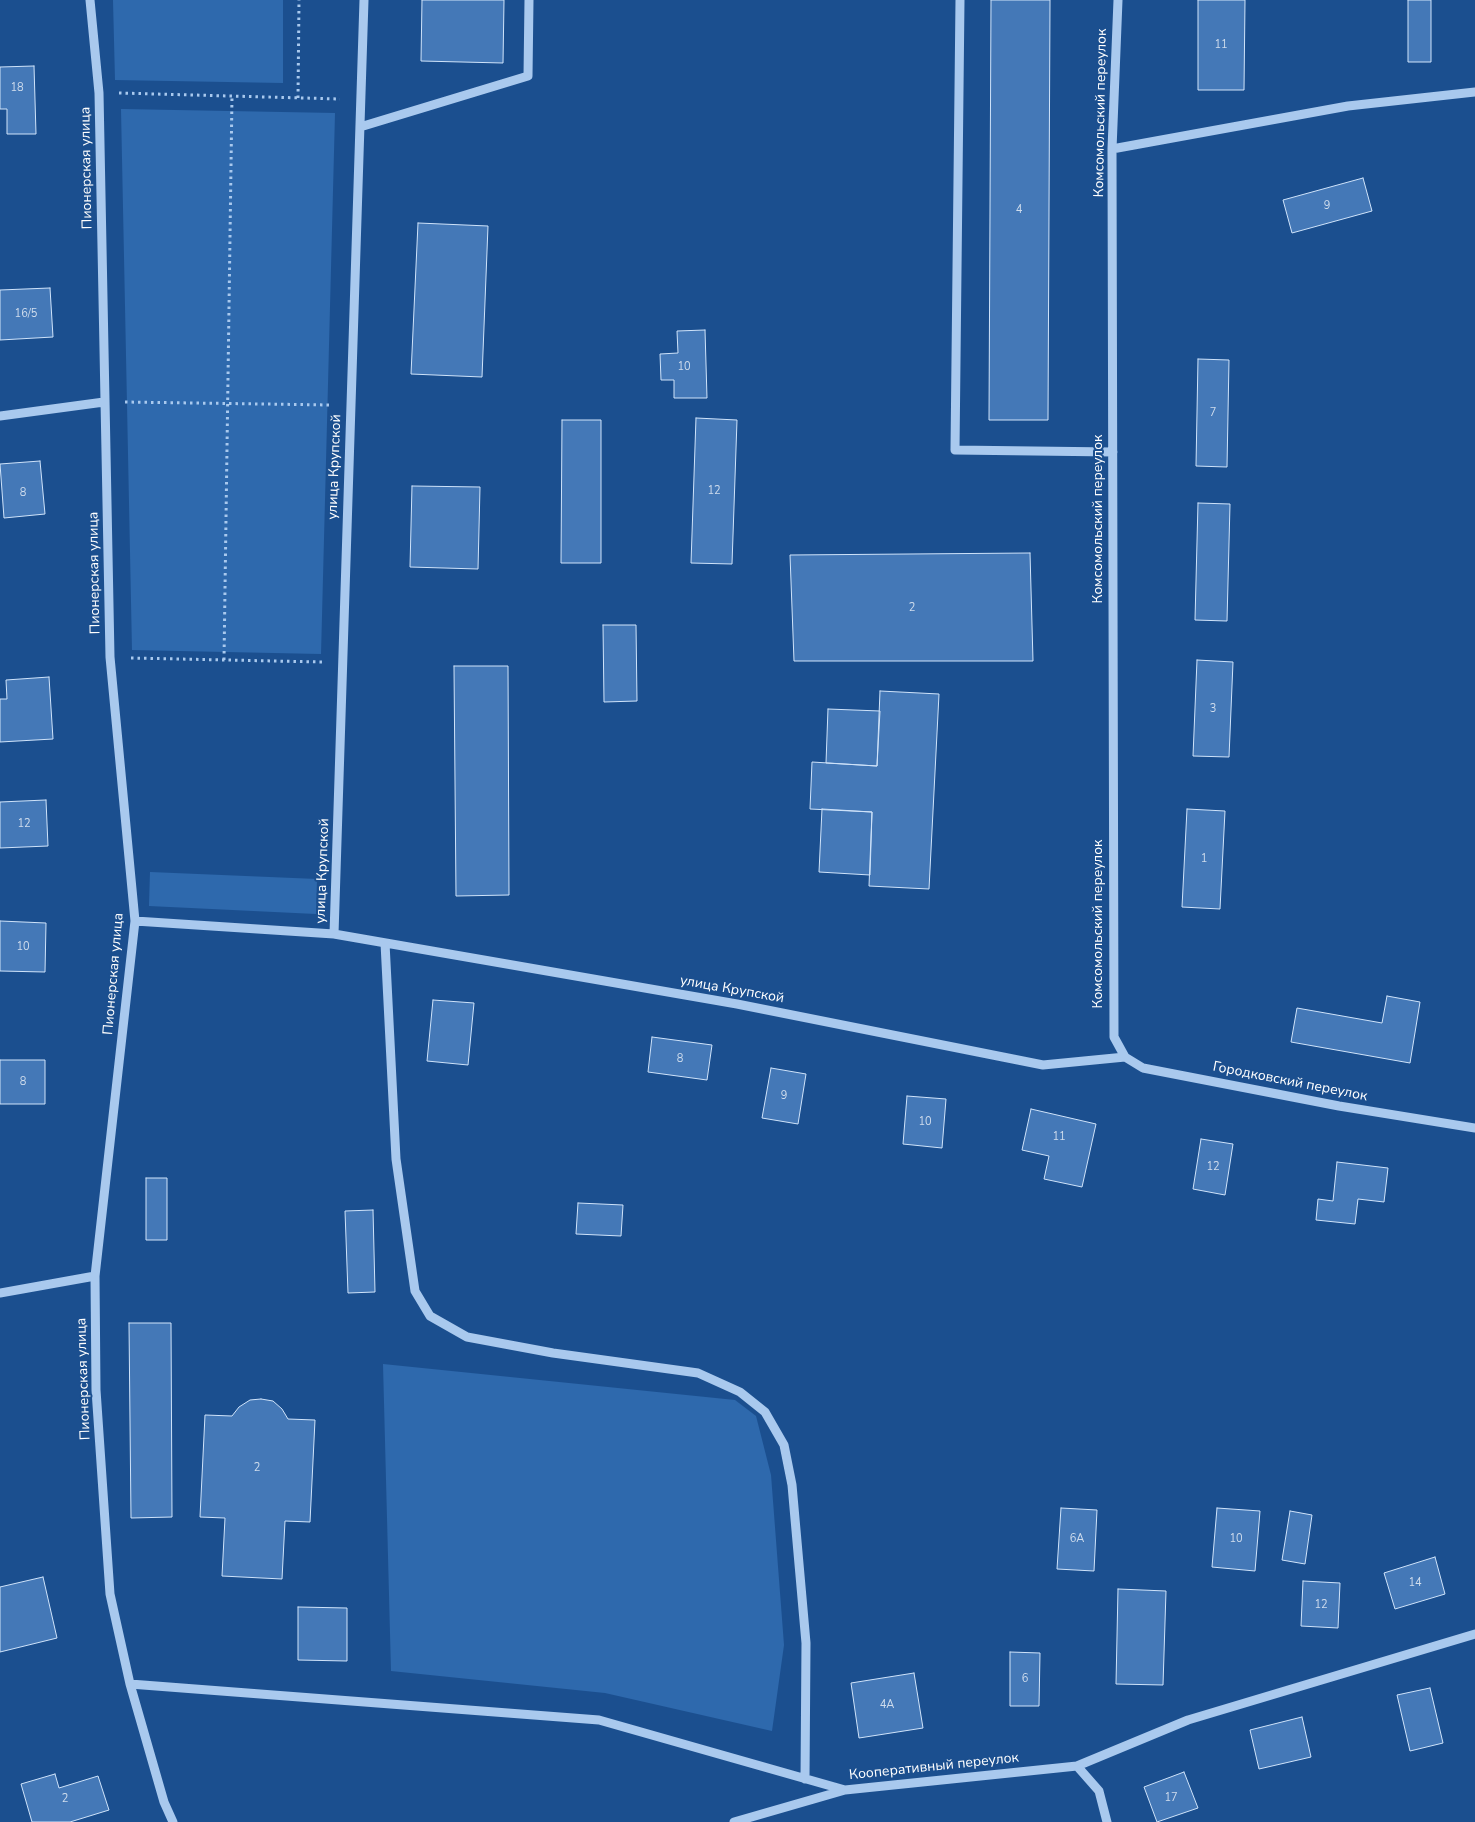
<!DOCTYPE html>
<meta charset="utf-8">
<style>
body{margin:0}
canvas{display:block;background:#1b4f8f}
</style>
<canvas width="1475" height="1822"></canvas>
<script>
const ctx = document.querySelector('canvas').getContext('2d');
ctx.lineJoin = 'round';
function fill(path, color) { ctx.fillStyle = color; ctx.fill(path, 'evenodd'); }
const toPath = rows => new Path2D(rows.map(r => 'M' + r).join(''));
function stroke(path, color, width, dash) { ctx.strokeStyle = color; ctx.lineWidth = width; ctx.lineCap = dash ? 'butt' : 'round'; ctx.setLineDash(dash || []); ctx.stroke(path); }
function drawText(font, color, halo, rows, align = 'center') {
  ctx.font = font + ' "Nunito Sans",sans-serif'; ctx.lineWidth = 4; ctx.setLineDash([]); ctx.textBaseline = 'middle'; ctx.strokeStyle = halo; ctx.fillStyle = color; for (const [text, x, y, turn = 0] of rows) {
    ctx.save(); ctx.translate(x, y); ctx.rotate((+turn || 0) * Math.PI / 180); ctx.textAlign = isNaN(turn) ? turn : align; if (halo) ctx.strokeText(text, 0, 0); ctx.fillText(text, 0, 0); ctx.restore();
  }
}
fill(toPath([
 [113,0,283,0,283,83,115,80],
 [121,109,335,113,321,654,132,650],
 [150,872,317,879,316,914,149,906],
 [383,1364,735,1400,756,1416,771,1475,784,1645,772,1731,605,1693,391,1671]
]), '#2e69ad');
const building = toPath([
 [422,0,504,0,503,63,421,61,422,0],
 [991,0,1050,0,1048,420,989,420,991,0],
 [1198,0,1245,0,1244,90,1198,90,1198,0],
 [1408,0,1431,0,1431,62,1408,62,1408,0],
 [34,66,36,134,7,134,7,109,0,109,0,67,34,66],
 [1363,178,1372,211,1292,233,1283,200,1363,178],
 [418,223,488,226,482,377,411,374,418,223],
 [50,288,53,337,0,340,0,290,50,288],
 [705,330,707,398,674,398,674,380,661,380,660,354,678,353,677,331,705,330],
 [1198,359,1229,360,1227,467,1196,466,1198,359],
 [696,418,737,420,732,564,691,563,696,418],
 [562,420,601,420,601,563,561,563,562,420],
 [40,461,45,514,4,518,0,464,40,461],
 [412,486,480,487,478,569,410,567,412,486],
 [1198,503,1230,504,1227,621,1195,620,1198,503],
 [1030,553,1033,661,794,661,790,555,1030,553],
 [603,625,636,625,637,701,604,702,603,625],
 [1197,660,1233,662,1229,757,1193,756,1197,660],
 [454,666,508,666,509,895,456,896,454,666],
 [49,677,53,739,0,742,0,699,7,699,6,680,49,677],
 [880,691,939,694,929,889,869,886,872,812,810,809,812,762,877,766,880,691],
 [828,709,880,711,877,766,826,763,828,709],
 [46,800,48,846,0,848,0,802,46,800],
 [822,809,872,812,870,875,819,872,822,809],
 [1187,809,1225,811,1220,909,1182,907,1187,809],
 [0,921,46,923,45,972,0,971,0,921],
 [1387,996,1420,1002,1410,1063,1291,1042,1297,1008,1382,1023,1387,996],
 [433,1000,474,1003,468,1065,427,1061,433,1000],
 [652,1037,712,1045,707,1080,648,1072,652,1037],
 [0,1060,45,1060,45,1104,0,1104,0,1060],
 [771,1068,806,1074,798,1124,762,1118,771,1068],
 [907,1096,946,1099,942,1148,903,1144,907,1096],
 [1031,1109,1096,1124,1082,1187,1044,1179,1049,1156,1022,1150,1031,1109],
 [1201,1139,1233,1144,1225,1195,1193,1189,1201,1139],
 [1337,1162,1388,1168,1384,1202,1358,1199,1355,1224,1316,1220,1318,1199,1333,1201,1337,1162],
 [146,1178,167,1178,167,1240,146,1240,146,1178],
 [578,1203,623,1205,621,1236,576,1234,578,1203],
 [373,1210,375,1292,348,1293,345,1211,373,1210],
 [129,1323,171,1323,172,1517,131,1518,129,1323],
 [261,1399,273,1401,282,1409,288,1419,315,1420,310,1522,285,1521,282,1579,222,1576,225,1518,200,1517,205,1415,232,1416,239,1407,250,1400,261,1399],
 [1061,1508,1097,1510,1094,1571,1057,1569,1061,1508],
 [1217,1508,1260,1511,1255,1571,1212,1567,1217,1508],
 [1290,1511,1312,1515,1305,1564,1282,1560,1290,1511],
 [1435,1557,1445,1594,1395,1609,1384,1573,1435,1557],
 [43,1577,57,1638,0,1652,0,1587,43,1577],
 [1303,1581,1340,1583,1338,1628,1301,1626,1303,1581],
 [1118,1589,1166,1591,1163,1685,1116,1684,1118,1589],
 [298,1607,347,1608,347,1661,298,1660,298,1607],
 [1010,1652,1040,1653,1039,1706,1010,1706,1010,1652],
 [914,1673,923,1728,859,1738,851,1683,914,1673],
 [1430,1688,1443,1743,1410,1751,1397,1695,1430,1688],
 [1302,1717,1311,1757,1259,1769,1250,1730,1302,1717],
 [1184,1772,1198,1808,1157,1822,1144,1787,1184,1772],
 [55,1774,59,1788,98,1776,109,1810,70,1822,32,1822,21,1784,55,1774]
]);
fill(building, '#4478b7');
stroke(building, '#cfe3fa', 1);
stroke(toPath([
 [119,93,340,99],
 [298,98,299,0],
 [125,402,331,405],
 [131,658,322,662],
 [224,660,232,96]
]), '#a9c9ee', 3, [2.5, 4]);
stroke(toPath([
 [90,0,99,93,110,657,135,921,95,1276,96,1390,110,1594,130,1684,164,1802,173,1822],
 [960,0,955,450,1113,452],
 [1118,0,1112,149,1114,1037,1125,1057,1143,1068,1339,1106,1475,1128],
 [360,127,528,76,529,0],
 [1112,149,1348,106,1475,92],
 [0,416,104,402],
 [135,921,334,934,737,1004,1043,1065,1125,1057],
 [334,934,364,0],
 [385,943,396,1159,415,1291,430,1316,467,1337,553,1353,698,1373,740,1392,765,1412,784,1445,792,1485,806,1643,805,1779],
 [0,1293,95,1276],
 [130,1684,599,1720,845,1790],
 [1077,1766,1188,1720,1475,1634],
 [734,1822,845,1790,1077,1766,1099,1791,1107,1822]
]), '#a9c9ee', 9);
drawText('11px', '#d0dded', null, [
 ["11",1221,45],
 ["18",17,88],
 ["9",1327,206],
 ["4",1019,210],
 ["16/5",26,314],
 ["10",684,367],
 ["7",1213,413],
 ["12",714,491],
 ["8",23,493],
 ["2",912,608],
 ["3",1213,709],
 ["12",24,824],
 ["1",1204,859],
 ["10",23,947],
 ["8",680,1059],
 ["8",23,1082],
 ["9",784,1096],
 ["10",925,1122],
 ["11",1059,1137],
 ["12",1213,1167],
 ["2",257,1468],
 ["6А",1077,1539],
 ["10",1236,1539],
 ["14",1415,1583],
 ["12",1321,1605],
 ["6",1025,1679],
 ["4А",887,1705],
 ["17",1171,1798],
 ["2",65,1799]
]);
drawText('14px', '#fff', '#1b4f8f', [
 ["Комсомольский переулок",1101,113,-89],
 ["Пионерская улица",87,168,-91],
 ["улица Крупской",335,467,-88],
 ["Комсомольский переулок",1099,519,-90],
 ["Пионерская улица",95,573,-91],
 ["улица Крупской",323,871,-88],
 ["Комсомольский переулок",1099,924,-90],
 ["Пионерская улица",114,974,-85],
 ["улица Крупской",732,990,10],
 ["Городковский переулок",1290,1082,11],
 ["Пионерская улица",84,1379,-92],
 ["Кооперативный переулок",934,1767,-6]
]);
</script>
